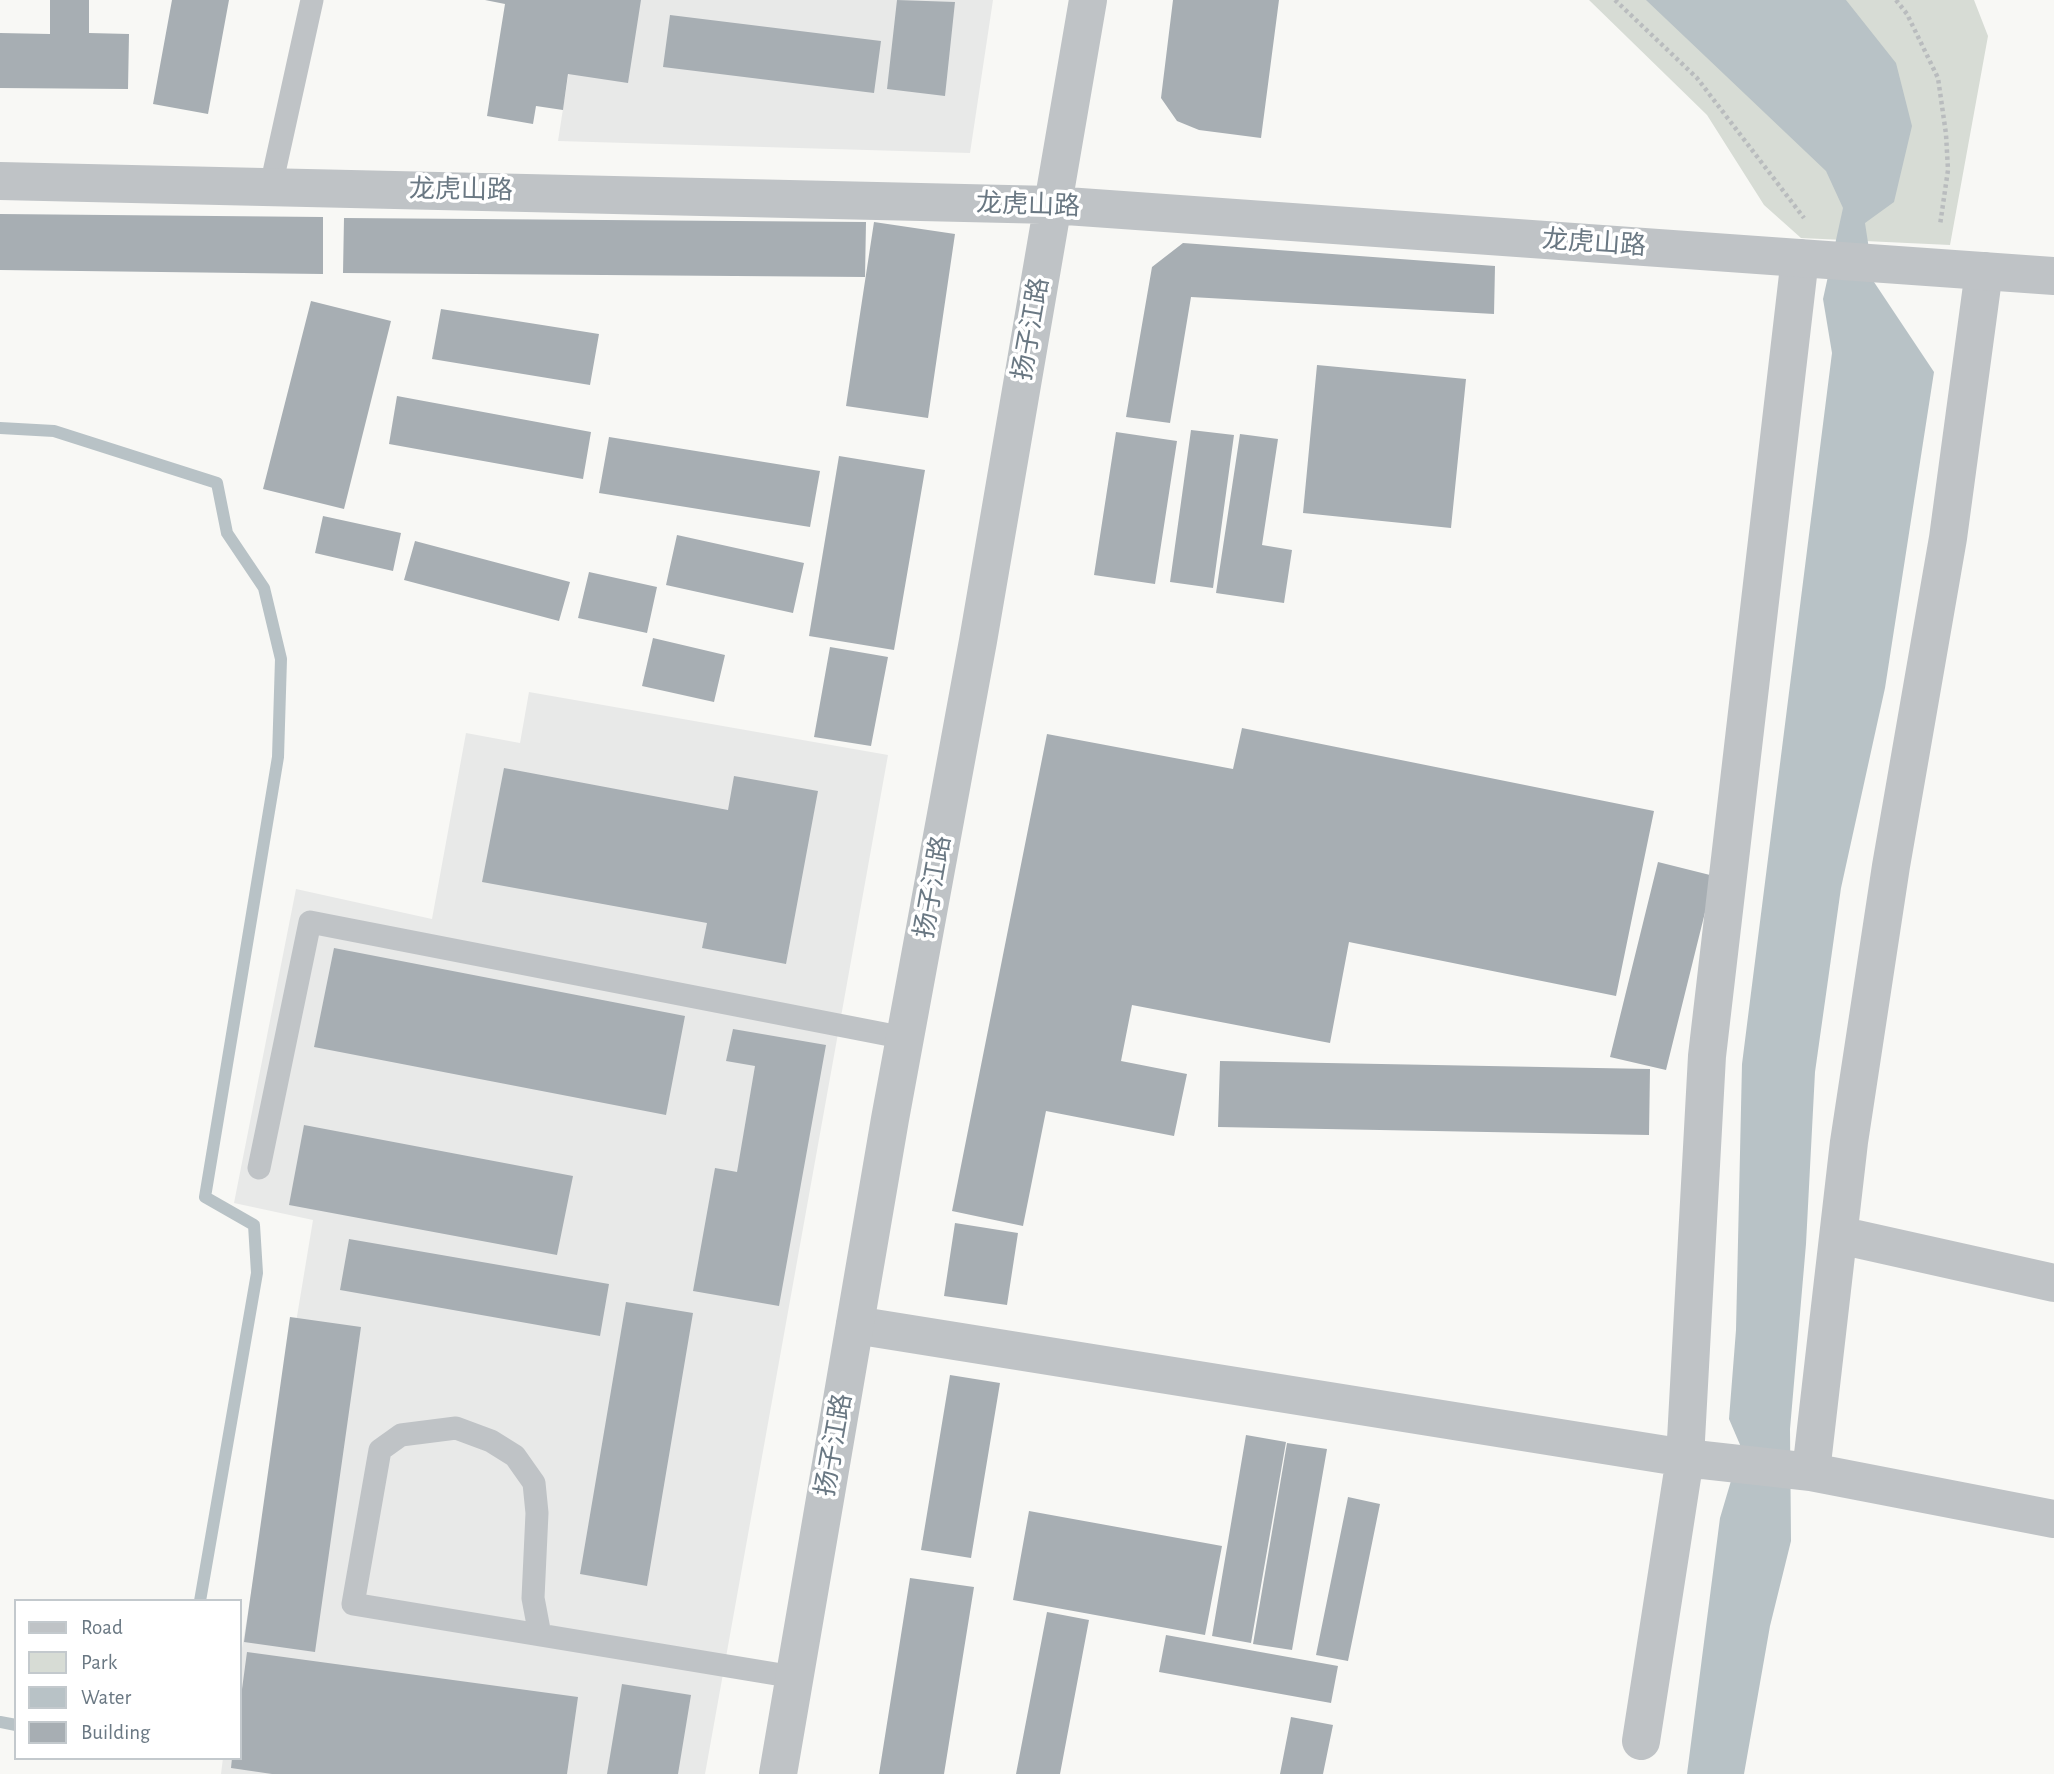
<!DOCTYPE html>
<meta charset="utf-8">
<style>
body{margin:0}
#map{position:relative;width:2054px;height:1774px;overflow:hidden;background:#f8f8f5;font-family:"Alegreya Sans",sans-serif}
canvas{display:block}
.legend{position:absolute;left:14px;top:1599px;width:228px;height:161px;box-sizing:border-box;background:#fff;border:2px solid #c3c9cd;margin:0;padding:9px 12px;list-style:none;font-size:21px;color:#6a7883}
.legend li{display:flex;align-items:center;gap:14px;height:35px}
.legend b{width:35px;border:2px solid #c3c9cd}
</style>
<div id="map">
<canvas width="2054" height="1774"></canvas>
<ul class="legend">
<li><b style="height:9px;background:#bfc3c6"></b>Road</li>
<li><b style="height:19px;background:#d7dcd5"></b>Park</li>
<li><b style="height:19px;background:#b8c2c6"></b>Water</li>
<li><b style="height:19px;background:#a7aeb3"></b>Building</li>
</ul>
</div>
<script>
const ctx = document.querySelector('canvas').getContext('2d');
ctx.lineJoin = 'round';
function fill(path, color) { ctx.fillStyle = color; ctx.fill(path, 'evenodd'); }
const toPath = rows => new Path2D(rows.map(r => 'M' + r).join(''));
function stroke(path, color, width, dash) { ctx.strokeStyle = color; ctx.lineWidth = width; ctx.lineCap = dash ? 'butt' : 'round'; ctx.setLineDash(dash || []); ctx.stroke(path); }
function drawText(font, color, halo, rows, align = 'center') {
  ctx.font = font + ' "Alegreya Sans","Noto Sans SC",sans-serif'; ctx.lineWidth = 7; ctx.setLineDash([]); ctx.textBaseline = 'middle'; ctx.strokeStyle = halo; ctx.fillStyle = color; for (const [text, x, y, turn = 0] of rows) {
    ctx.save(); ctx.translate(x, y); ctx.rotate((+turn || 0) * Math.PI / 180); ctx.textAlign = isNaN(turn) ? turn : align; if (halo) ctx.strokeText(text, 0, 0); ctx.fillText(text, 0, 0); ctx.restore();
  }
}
fill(toPath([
 [580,0,993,0,970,153,558,141],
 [529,692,888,755,705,1774,221,1774,223,1758,240,1758,240,1660,313,1220,234,1203,296,889,432,919,466,733,520,743]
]), '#e8e9e8');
fill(toPath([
 [1589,0,1974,0,1988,36,1950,245,1801,238,1764,205,1707,115]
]), '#d7dcd5');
fill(toPath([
 [1646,0,1846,0,1896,63,1912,126,1894,202,1865,223,1874,282,1934,372,1885,688,1841,888,1815,1072,1806,1244,1790,1429,1791,1541,1770,1626,1744,1774,1687,1774,1720,1518,1741,1447,1729,1419,1736,1330,1742,1064,1832,353,1823,299,1843,208,1826,171]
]), '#b8c2c6');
stroke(toPath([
 [0,428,54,431,217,483,227,533,264,588,281,659,278,757,205,1197,254,1225,257,1273,200,1601],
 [0,1722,16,1725]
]), '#b8c2c6', 12);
fill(toPath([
 [50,0,89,0,89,33,129,34,128,89,0,88,0,33,50,34],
 [172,0,229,0,208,114,153,104],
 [485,0,641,0,628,83,568,74,563,110,536,106,533,124,487,116,505,4],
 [897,0,955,2,945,96,887,89],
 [1173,0,1279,0,1261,138,1199,130,1177,121,1161,98],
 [670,15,881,41,874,93,663,67],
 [0,214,323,217,323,274,0,270],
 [344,218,866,222,865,277,343,273],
 [874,222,955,234,928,418,846,406],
 [1183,243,1495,266,1494,314,1191,297,1170,423,1126,417,1152,267],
 [311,301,391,321,344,509,263,489],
 [441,309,599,334,590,385,432,359],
 [1317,365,1466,379,1451,528,1303,513],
 [397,396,591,432,583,479,389,444],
 [1191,430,1234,435,1213,588,1170,582],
 [1116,432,1177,441,1155,584,1094,575],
 [1240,434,1278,439,1262,545,1292,550,1284,603,1216,593],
 [609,437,820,471,810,527,599,493],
 [839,456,925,470,894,650,809,636],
 [323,516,401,533,393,571,315,553],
 [677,535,804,563,793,613,666,585],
 [415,541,570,582,559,621,404,580],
 [589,572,657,587,647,633,578,618],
 [653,638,725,655,714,702,642,686],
 [830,647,888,657,871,746,814,737],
 [1242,728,1654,811,1616,996,1349,942,1330,1043,1132,1005,1121,1061,1187,1074,1174,1136,1046,1111,1023,1226,952,1211,1047,734,1233,769],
 [504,768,728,810,734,776,818,791,786,964,702,948,707,923,482,882],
 [1658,862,1714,876,1666,1070,1610,1057],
 [334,948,685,1016,666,1115,314,1047],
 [733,1029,826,1045,779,1306,693,1291,715,1168,737,1172,755,1066,726,1061],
 [1220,1061,1650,1069,1649,1135,1218,1127],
 [304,1125,573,1176,557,1255,289,1205],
 [955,1223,1018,1233,1007,1305,944,1296],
 [349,1239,609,1284,600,1336,340,1290],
 [626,1302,693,1313,647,1586,580,1574],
 [290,1317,361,1327,315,1652,244,1642],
 [950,1375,1000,1383,971,1558,921,1550],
 [1246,1435,1286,1442,1251,1643,1212,1636],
 [1287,1443,1327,1449,1292,1650,1253,1644],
 [1348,1497,1380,1504,1348,1661,1316,1655],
 [1029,1511,1222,1546,1205,1635,1013,1600],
 [910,1578,974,1587,944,1774,879,1774],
 [1047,1612,1089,1620,1060,1774,1016,1774],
 [1166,1635,1338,1666,1331,1703,1159,1672],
 [247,1652,578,1697,567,1774,272,1774,231,1768,232,1758,240,1758,240,1704],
 [622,1684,691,1695,678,1774,607,1774],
 [1291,1717,1333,1725,1323,1774,1280,1774]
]), '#a7aeb3');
stroke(toPath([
 [1615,0,1697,78,1804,218],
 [1896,0,1907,14,1938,78,1946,134,1948,170,1940,225]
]), '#b9bcbe', 4.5, [3.5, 3.5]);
stroke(toPath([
 [271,186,312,0],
 [259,1168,310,922,905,1038],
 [540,1635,533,1598,537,1513,534,1483,515,1456,491,1441,456,1428,401,1435,380,1450,353,1604,794,1677]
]), '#bfc3c6', 23);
stroke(toPath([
 [1839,1235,2054,1283],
 [855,1325,1685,1458,1811,1472,2054,1519],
 [1811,1472,1849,1142,1891,866,1948,538,1984,271],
 [1641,1741,1685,1458,1707,1056,1800,258]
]), '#bfc3c6', 38);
stroke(toPath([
 [0,181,1052,205,2054,276],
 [778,1774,890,1119,978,641,1088,0]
]), '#bfc3c6', 38);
drawText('26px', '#6a7883', '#fff', [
 ["龙虎山路",461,190,1],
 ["龙虎山路",1028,205,2],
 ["龙虎山路",1594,243,4],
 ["扬子江路",1031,329,-80],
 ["扬子江路",933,887,-80],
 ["扬子江路",834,1445,-80]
]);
</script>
